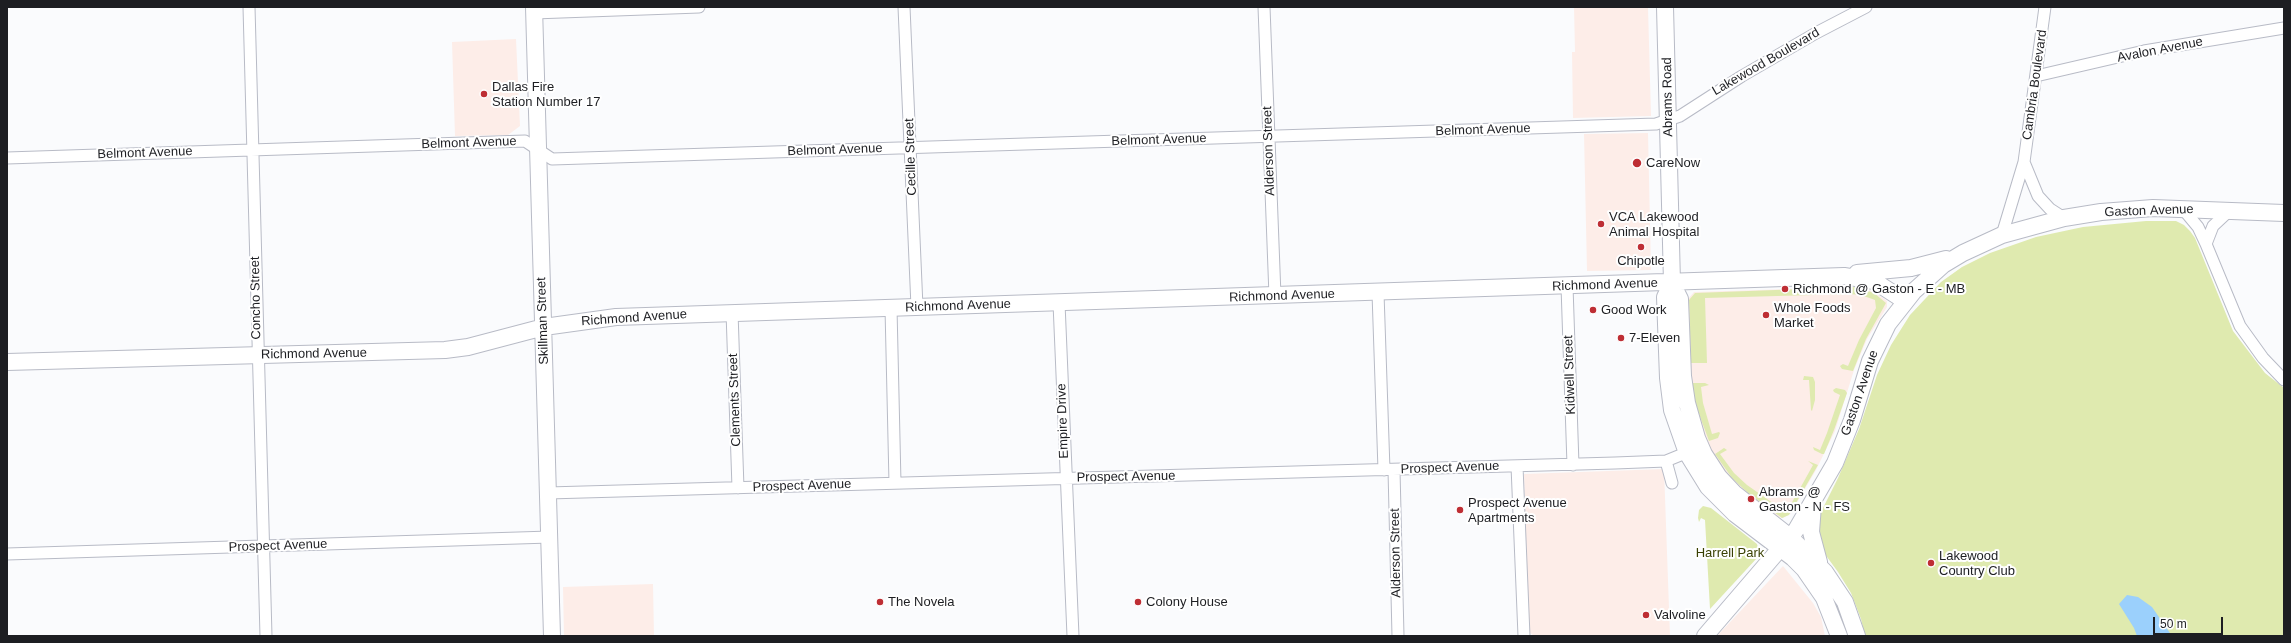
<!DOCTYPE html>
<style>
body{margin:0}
#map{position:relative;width:2291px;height:643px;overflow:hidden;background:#fafbfd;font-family:Helvetica,sans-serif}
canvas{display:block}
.frame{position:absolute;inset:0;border:8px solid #1d1e22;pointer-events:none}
.scale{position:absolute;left:2153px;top:617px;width:70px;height:18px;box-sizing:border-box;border:2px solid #1d1e22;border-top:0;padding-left:5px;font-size:12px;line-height:14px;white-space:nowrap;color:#1d1e22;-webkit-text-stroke:3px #fff;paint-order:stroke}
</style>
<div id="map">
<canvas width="2291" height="643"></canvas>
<div class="frame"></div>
<div class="scale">50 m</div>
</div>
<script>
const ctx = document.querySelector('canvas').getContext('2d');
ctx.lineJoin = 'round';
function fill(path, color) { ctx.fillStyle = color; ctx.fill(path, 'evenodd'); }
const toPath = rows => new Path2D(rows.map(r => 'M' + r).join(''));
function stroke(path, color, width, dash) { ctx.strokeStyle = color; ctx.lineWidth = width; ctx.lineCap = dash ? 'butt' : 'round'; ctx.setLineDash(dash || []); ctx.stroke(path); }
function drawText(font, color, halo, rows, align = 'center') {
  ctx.font = font + ' Helvetica,sans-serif'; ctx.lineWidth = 4; ctx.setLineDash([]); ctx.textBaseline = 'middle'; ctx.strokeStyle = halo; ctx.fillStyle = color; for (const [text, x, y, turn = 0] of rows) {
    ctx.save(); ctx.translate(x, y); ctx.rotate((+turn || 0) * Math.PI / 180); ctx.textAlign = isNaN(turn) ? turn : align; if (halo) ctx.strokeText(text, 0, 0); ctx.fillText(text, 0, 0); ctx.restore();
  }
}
fill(toPath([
 [1574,7,1648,7,1651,116,1573,118,1572,52,1575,52],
 [516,39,520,126,508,135,455,136,452,42],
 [1648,133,1651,270,1587,271,1584,134],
 [1856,287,1873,291,1887,301,1887,307,1867,339,1854,370,1835,431,1816,470,1791,513,1783,518,1778,517,1745,493,1731,479,1713,454,1706,439,1694,405,1690,383,1688,299,1694,292],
 [1664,469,1670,636,1534,636,1529,632,1524,474],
 [1783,566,1813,603,1821,617,1825,636,1717,636],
 [653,584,654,636,564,636,563,587]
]), '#fdede8');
fill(toPath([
 [2146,221,2176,221,2184,225,2190,231,2195,238,2233,331,2265,373,2284,388,2284,636,1865,636,1861,619,1851,593,1838,572,1819,546,1818,518,1838,478,1859,429,1877,375,1891,345,1910,315,1941,282,1962,267,1990,253,2036,237,2083,227],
 [1856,287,1874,293,1886,303,1866,339,1853,371,1842,369,1840,366,1843,364,1848,366,1859,340,1876,308,1875,300,1861,295,1850,294,1705,298,1707,363,1691,363,1689,300,1695,293],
 [1804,376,1813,377,1815,382,1815,400,1812,411,1811,410,1809,380,1803,380],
 [1692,383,1705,383,1709,385,1701,387,1703,403,1712,434,1719,432,1720,433,1718,438,1709,441,1695,403],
 [1836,388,1845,390,1847,393,1834,430,1824,454,1822,454,1814,450,1813,447,1820,450,1827,433,1840,395,1834,392,1833,390],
 [1724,448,1727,450,1720,454,1734,473,1747,485,1780,508,1785,502,1791,504,1803,483,1813,465,1808,461,1818,465,1789,515,1782,518,1748,493,1732,478,1715,454],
 [1703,506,1711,508,1757,544,1759,551,1757,558,1710,609,1705,520,1701,518,1699,522,1698,518,1699,510]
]), '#dfeaaf');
fill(toPath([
 [2127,595,2138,597,2152,607,2172,636,2137,636,2134,628,2119,604]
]), '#9bd0fc');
const street = toPath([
 [249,7,266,636],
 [904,7,917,307],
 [1264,7,1275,296],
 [2045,7,2024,162,2038,196,2050,209,2064,218],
 [534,13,699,7],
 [2036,76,2144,51,2284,28],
 [7,158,525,141,552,159,1656,124,1680,116,1742,76,1816,33,1866,7],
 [2183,209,2198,227,2206,244,2213,226,2229,211],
 [2002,235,2024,162],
 [2206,244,2240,326,2263,358,2284,380],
 [1567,286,1573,465],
 [1378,293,1384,470],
 [1059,303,1073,636],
 [891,308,895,483],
 [732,312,738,488],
 [1666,461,1672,483],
 [1517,466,1524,636],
 [1394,470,1398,636],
 [548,493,1615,463,1666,461,1693,450],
 [7,554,550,537]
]);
const secondary = toPath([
 [534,7,552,636],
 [1665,7,1672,283,1665,297,1668,378,1672,410,1687,453,1708,487,1735,514,1793,558,1804,569,1824,598,1839,636],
 [1857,273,1911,268,1946,259],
 [1672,283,1680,299,1683,376,1687,403,1697,438,1704,454,1719,477,1734,493,1790,537,1825,572,1845,602,1857,636],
 [7,362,445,350,468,347,544,327,616,317,1844,276,1874,281,1905,301],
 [1813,505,1811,532,1819,562],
 [1705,636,1796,530,1835,463,1852,420,1870,361,1888,324,1914,291,1943,265,1963,253,2002,235,2064,218,2101,212,2153,208,2284,213]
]);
stroke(street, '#b8bbc6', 13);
stroke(secondary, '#b8bbc6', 18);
stroke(street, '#fff', 11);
stroke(secondary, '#fff', 16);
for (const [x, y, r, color] of [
 [484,94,4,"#be2e34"],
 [1637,163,5,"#be2e34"],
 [1601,224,4,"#be2e34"],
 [1641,247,4,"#be2e34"],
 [1785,289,4,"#be2e34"],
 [1593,310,4,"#be2e34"],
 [1766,315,4,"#be2e34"],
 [1621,338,4,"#be2e34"],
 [1751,499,4,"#be2e34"],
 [1460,510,4,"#be2e34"],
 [1931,563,4,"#be2e34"],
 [880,602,4,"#be2e34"],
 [1138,602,4,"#be2e34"],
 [1646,615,4,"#be2e34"]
]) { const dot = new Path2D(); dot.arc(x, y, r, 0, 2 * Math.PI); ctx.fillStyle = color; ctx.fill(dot); stroke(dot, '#fff', 1.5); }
drawText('13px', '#1d1e22', '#fff', [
 ["Avalon Avenue",2160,50,-11],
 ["Lakewood Boulevard",1766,62,-30],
 ["Cambria Boulevard",2035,85,-82],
 ["Abrams Road",1668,97,-91],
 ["Belmont Avenue",1483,130,-2],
 ["Belmont Avenue",1159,140,-2],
 ["Belmont Avenue",469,143,-2],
 ["Belmont Avenue",835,150,-2],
 ["Alderson Street",1269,151,-92],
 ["Belmont Avenue",145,153,-2],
 ["Cecille Street",911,157,-92],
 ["Gaston Avenue",2149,211,-2],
 ["Richmond Avenue",1605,285,-2],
 ["Richmond Avenue",1282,296,-2],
 ["Concho Street",256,298,-91],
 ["Richmond Avenue",958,306,-2],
 ["Richmond Avenue",634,318,-4],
 ["Skillman Street",543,321,-92],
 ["Richmond Avenue",314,354,-1],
 ["Kidwell Street",1570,375,-92],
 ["Gaston Avenue",1860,393,-71],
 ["Clements Street",735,400,-92],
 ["Empire Drive",1063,421,-92],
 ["Prospect Avenue",1450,468,-2],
 ["Prospect Avenue",1126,477,-1],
 ["Prospect Avenue",802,486,-2],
 ["Prospect Avenue",278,546,-2],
 ["Alderson Street",1396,553,-91]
]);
drawText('13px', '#1d1e22', '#fff', [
 ["Dallas Fire",492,87],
 ["Station Number 17",492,102],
 ["CareNow",1646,163],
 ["VCA Lakewood",1609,217],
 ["Animal Hospital",1609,232],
 ["Chipotle",1641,261,"center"],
 ["Richmond @ Gaston - E - MB",1793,289],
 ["Whole Foods",1774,308],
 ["Market",1774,323],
 ["Good Work",1601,310],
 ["7-Eleven",1629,338],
 ["Abrams @",1759,492],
 ["Gaston - N - FS",1759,507],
 ["Prospect Avenue",1468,503],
 ["Apartments",1468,518],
 ["Lakewood",1939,556],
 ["Country Club",1939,571],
 ["The Novela",888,602],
 ["Colony House",1146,602],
 ["Valvoline",1654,615]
], 'left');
drawText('13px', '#3a4103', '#fff', [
 ["Harrell Park",1730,553]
]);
</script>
